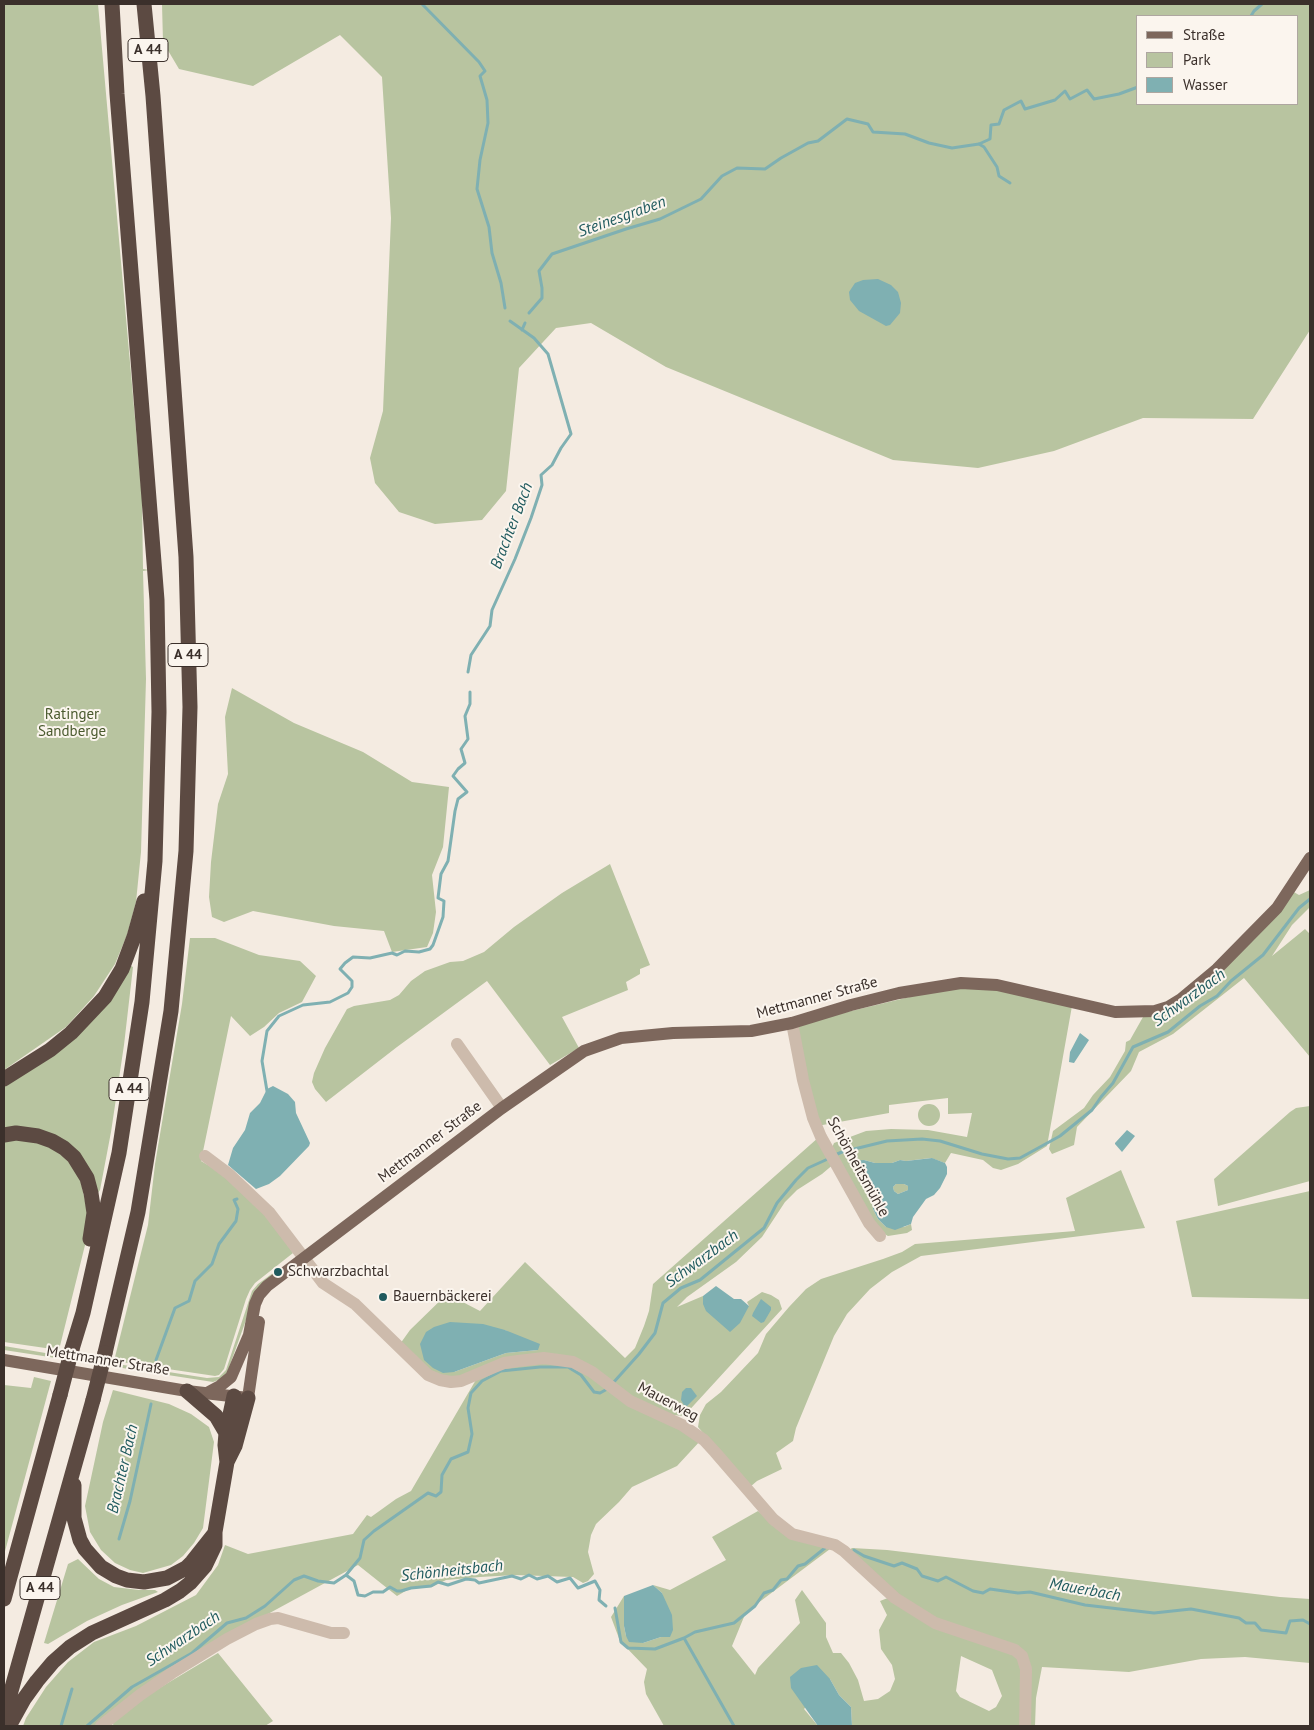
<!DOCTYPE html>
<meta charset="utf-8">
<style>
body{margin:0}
#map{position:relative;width:1314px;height:1730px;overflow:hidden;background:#f4ebe1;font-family:"PT Sans",sans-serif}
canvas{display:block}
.frame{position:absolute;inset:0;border:5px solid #3b302b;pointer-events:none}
.legend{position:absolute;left:1136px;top:15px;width:162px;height:90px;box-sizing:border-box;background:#fbf5ee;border:1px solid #aea6a0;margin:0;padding:6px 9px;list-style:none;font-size:15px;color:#3b302b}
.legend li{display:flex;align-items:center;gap:10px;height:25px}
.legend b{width:25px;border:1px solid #aea6a0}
</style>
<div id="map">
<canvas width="1314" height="1730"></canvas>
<div class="frame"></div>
<ul class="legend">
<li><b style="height:6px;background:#7d675c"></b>Straße</li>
<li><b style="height:14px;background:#b8c4a0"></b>Park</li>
<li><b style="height:14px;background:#7fb0b2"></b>Wasser</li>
</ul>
</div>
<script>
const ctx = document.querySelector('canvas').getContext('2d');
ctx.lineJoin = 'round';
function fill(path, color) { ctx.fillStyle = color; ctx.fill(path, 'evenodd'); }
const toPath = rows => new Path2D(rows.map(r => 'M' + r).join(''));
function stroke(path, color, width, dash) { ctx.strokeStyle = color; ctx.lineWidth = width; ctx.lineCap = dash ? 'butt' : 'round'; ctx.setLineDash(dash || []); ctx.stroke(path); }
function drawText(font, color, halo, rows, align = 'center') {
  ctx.font = font + ' "PT Sans",sans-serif'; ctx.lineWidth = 4; ctx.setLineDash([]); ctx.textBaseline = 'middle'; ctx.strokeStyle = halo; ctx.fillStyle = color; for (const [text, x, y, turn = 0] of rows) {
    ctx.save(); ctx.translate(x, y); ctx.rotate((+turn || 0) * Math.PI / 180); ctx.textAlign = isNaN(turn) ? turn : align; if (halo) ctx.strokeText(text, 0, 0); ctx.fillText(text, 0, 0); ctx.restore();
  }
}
fill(toPath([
 [4,4,98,4,142,497,143,569,149,570,143,571,146,679,141,852,136,902,127,935,115,964,94,996,66,1027,4,1070],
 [162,4,1310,4,1310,330,1253,419,1143,418,1054,451,978,468,893,460,666,367,591,323,556,328,519,368,506,491,482,520,435,524,399,512,375,483,370,458,383,411,391,218,382,77,340,35,253,86,179,69,163,42],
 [1138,16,1298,16,1298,104,1138,104],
 [232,688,294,723,363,752,412,782,449,787,443,847,432,875,436,912,433,933,427,947,392,952,384,931,334,926,253,911,224,922,212,917,209,897,211,862,218,804,228,774,225,717],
 [610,864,650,965,640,969,640,974,626,982,628,990,562,1017,579,1048,550,1065,487,981,397,1047,326,1102,315,1089,312,1082,314,1073,325,1048,347,1009,354,1006,390,1000,399,995,411,981,425,971,450,962,463,961,484,952,514,927,562,893],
 [1310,890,1310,907,1292,925,1272,956,1305,929,1310,934,1310,1057,1244,978,1173,1034,1139,1052,1131,1071,1077,1127,1074,1145,1052,1154,1049,1149,1053,1131,1084,1108,1093,1095,1110,1077,1125,1051,1126,1042,1130,1040,1143,1017,1163,1012,1292,891,1299,895],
 [190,938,215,938,259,955,300,961,316,976,302,1002,279,1013,264,1027,250,1036,231,1016,201,1161,225,1175,268,1214,293,1253,255,1283,250,1290,246,1299,224,1369,219,1375,215,1376,114,1361,148,1225,155,1164,182,1004],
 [128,964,133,967,124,1045,111,1132,100,1190,97,1194,72,1150,4,1131,4,1084,55,1050],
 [947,988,997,988,1072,1006,1047,1146,1018,1164,1001,1170,993,1168,983,1160,951,1153,945,1163,931,1158,906,1161,900,1160,892,1163,875,1163,864,1160,852,1166,859,1172,861,1177,868,1184,871,1190,873,1209,878,1219,886,1227,904,1227,911,1224,912,1230,907,1233,888,1236,879,1231,831,1150,834,1143,866,1131,891,1129,928,1130,967,1137,972,1113,948,1114,948,1098,889,1105,889,1113,817,1126,797,1024],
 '918 1115a11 11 0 1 1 22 0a11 11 0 1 1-22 0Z',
 [1310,1106,1310,1181,1218,1206,1214,1179,1290,1112,1296,1108],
 [819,1137,835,1163,822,1174,797,1190,785,1202,762,1237,736,1262,687,1297,677,1307,703,1296,703,1304,749,1306,747,1302,762,1292,771,1295,779,1300,782,1309,684,1416,673,1415,634,1399,559,1357,460,1377,437,1377,400,1344,410,1330,449,1292,455,1298,480,1311,525,1262,625,1358,635,1348,644,1326,649,1311,653,1284],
 [505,1330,538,1350,506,1353,454,1372],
 [22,1138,54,1148,79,1172,90,1225,59,1350,4,1342,4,1140],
 [1121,1170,1145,1228,921,1256,892,1272,870,1289,847,1314,834,1336,796,1428,793,1441,776,1453,782,1469,757,1481,750,1487,698,1427,700,1415,706,1404,721,1392,758,1353,766,1334,789,1307,806,1289,821,1279,883,1259,902,1252,915,1244,1075,1231,1066,1198],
 [896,1184,904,1184,908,1186,908,1190,898,1194,894,1191,893,1187],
 [1310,1191,1310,1299,1192,1297,1176,1221],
 [277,1270,276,1274,250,1309,227,1373,221,1379,213,1382,116,1367,117,1364,207,1378,219,1377,226,1370,252,1291,258,1284],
 [4,1346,22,1349,57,1355,56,1358,4,1350],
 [530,1362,572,1366,701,1440,677,1466,632,1487,619,1502,596,1524,591,1535,588,1552,594,1574,588,1581,583,1583,573,1577,515,1575,480,1577,446,1580,432,1587,409,1589,397,1596,358,1565,255,1621,98,1726,23,1726,26,1718,46,1687,68,1662,94,1642,136,1626,196,1595,218,1565,225,1545,248,1554,353,1534,367,1515,371,1517,396,1499,411,1491,477,1378,505,1366],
 [34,1377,51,1381,4,1555,4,1385,31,1388],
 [113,1390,169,1404,191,1414,209,1427,214,1442,203,1528,194,1543,183,1556,171,1565,143,1573,130,1570,115,1563,101,1550,90,1532,85,1506,103,1422],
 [758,1511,771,1521,834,1546,746,1612,732,1646,755,1675,758,1668,800,1623,795,1600,802,1590,826,1623,826,1637,833,1653,841,1653,849,1663,858,1680,864,1701,878,1699,890,1691,895,1679,892,1665,881,1649,879,1630,887,1615,880,1601,893,1596,848,1551,852,1548,887,1550,1280,1597,1310,1599,1310,1663,1245,1657,1201,1659,1129,1672,1042,1667,1036,1698,1035,1726,852,1726,851,1707,839,1695,830,1679,804,1709,818,1726,664,1726,646,1694,644,1682,647,1669,620,1641,611,1617,624,1596,624,1626,626,1636,643,1643,661,1637,670,1637,662,1593,653,1585,670,1590,726,1560,712,1537],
 [961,1656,992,1670,1002,1696,996,1707,989,1711,960,1697,956,1691],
 [78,1559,99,1579,114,1587,139,1590,155,1590,158,1592,122,1605,87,1621,48,1644,44,1643,68,1564],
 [218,1653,273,1721,265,1726,115,1726,111,1723,146,1696]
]), '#b8c4a0');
fill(toPath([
 [878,279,891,285,898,292,901,303,900,313,890,325,886,326,859,311,850,300,849,292,855,283,863,280],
 [1080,1033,1089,1040,1074,1063,1069,1062,1070,1052],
 [273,1086,288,1094,295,1102,296,1113,310,1143,309,1146,280,1176,269,1184,256,1189,228,1165,233,1148,245,1130,250,1113,260,1103,267,1089],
 [1127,1130,1135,1136,1122,1152,1115,1144,1115,1143],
 [932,1158,945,1163,947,1167,947,1174,940,1188,934,1195,926,1199,913,1217,911,1224,895,1230,886,1227,878,1219,873,1209,871,1189,868,1184,861,1177,859,1172,852,1166,852,1161,864,1160,875,1163,892,1163,900,1160,906,1161],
 [896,1184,904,1184,908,1186,908,1190,898,1194,894,1191,893,1187],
 [716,1286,734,1299,741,1299,749,1306,740,1323,730,1332,706,1311,703,1304,703,1296],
 [761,1299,771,1307,771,1310,764,1322,761,1323,752,1316,753,1313],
 [450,1322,483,1324,505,1330,540,1344,538,1350,506,1353,454,1372,443,1373,433,1368,424,1360,420,1344,426,1332,434,1327],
 [686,1388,691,1388,697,1396,687,1406,684,1405,681,1400,682,1392],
 [653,1585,662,1593,672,1615,673,1630,670,1637,661,1637,643,1643,629,1642,626,1636,624,1626,624,1596],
 [817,1665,830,1679,839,1695,851,1707,852,1726,818,1726,791,1688,790,1677,801,1668]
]), '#7fb0b2');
stroke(toPath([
 [422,4,479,62,485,71,480,76,487,100,488,123,480,160,477,189,489,227,492,253,501,283,505,308],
 [1251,16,1254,11,1262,4],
 [979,144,984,147,997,167,999,176,1010,183],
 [529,313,542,298,542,288,539,271,552,254,626,229,660,219,701,199,722,176,737,168,765,169,781,158,808,143,818,141,847,119,868,124,873,132,905,134,929,143,952,148,979,144,990,139,991,125,999,124,1004,110,1021,101,1025,109,1055,100,1065,91,1070,99,1087,90,1094,99,1119,94,1138,87],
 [522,330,525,323],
 [468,672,471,655,490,626,492,610,515,559,531,518,542,485,541,475,552,465,561,448,571,434,548,354,534,338,510,321],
 [267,1091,262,1061,267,1031,279,1016,303,1005,330,1002,348,993,352,987,352,981,340,969,345,963,353,957,370,958,392,953,397,955,405,951,419,952,430,949,433,945,443,917,444,901,438,898,441,874,448,861,455,811,458,799,467,792,453,776,458,769,465,763,461,749,468,739,465,716,470,704,470,692],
 [835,1155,842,1152,887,1141,922,1139,940,1141,982,1154,1008,1159,1020,1158,1060,1136,1092,1110,1101,1097,1113,1083,1133,1047,1168,1032,1200,1006,1217,996,1231,981,1263,955,1299,908,1310,899],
 [156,1360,175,1308,189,1301,195,1281,212,1264,219,1244,236,1221,238,1209,234,1200,237,1199],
 [613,1383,639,1354,655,1333,663,1303,681,1288,700,1280,764,1228,777,1203,796,1180,808,1168,830,1158],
 [119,1539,130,1501,151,1404],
 [854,1550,864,1556,894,1566,902,1563,917,1569,922,1576,938,1581,946,1577,973,1591,983,1593,990,1589,1018,1593,1030,1592,1085,1605,1154,1613,1191,1609,1239,1618,1246,1623,1255,1623,1261,1630,1286,1633,1290,1621,1303,1620,1310,1624],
 [346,1575,354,1581,358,1595,365,1596,373,1592,383,1592,390,1587,397,1591,401,1591,411,1588,431,1586,438,1582,448,1585,466,1579,475,1580,479,1583,512,1576,521,1579,529,1575,537,1579,548,1576,557,1582,570,1578,578,1588,595,1581,600,1590,599,1600,606,1606],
 [615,1608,621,1642,628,1648,655,1649,684,1638,734,1726],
 [684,1638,695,1632,734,1623,755,1606,764,1593,773,1590,781,1580,787,1579,798,1566,805,1564,825,1548],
 [61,1726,72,1689],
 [87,1726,132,1687,192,1653,227,1623,246,1618,265,1606,294,1580,304,1576,318,1581,334,1583,346,1575,360,1558,364,1540,374,1531,428,1493,436,1496,441,1492,442,1475,451,1459,468,1452,472,1434,468,1408,471,1393,482,1381,501,1371,540,1367,568,1367,581,1375,594,1392,600,1393,609,1388]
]), '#7fb0b2', 3);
stroke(toPath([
 [792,1023,803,1080,813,1118,821,1137,869,1223,880,1236],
 [457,1044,502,1108],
 [205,1156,229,1174,269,1212,323,1283,355,1304,428,1375,440,1380,451,1382,461,1381,504,1363,518,1361,544,1358,573,1362,592,1372,630,1401,682,1425,704,1440,715,1452,773,1519,792,1534,835,1545,844,1551,895,1598,935,1623,1015,1650,1022,1656,1026,1669,1025,1726],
 [101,1726,140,1695,172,1673,227,1639,256,1624,270,1619,278,1618,331,1633,344,1633]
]), '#cdbbac', 12);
stroke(toPath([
 [4,1360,187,1391,248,1398,259,1322],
 [207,1393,220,1386,231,1377,249,1335,255,1304,259,1295,267,1286,502,1108,584,1051,621,1038,673,1033,751,1031,792,1023,851,1005,899,993,961,983,997,985,1115,1012,1155,1011,1168,1007,1181,999,1217,969,1277,908,1310,858]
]), '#7d675c', 12);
stroke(toPath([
 [4,1079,50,1050,71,1033,105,997,122,969,134,937,144,901],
 [4,1135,16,1133,38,1136,52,1141,64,1148,74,1157,87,1178,91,1193,94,1213,90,1239],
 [72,1349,83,1313,119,1153,142,1002,155,861,159,712,157,600,117,94,112,4],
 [105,1353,138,1212,171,1011,186,851,190,707,186,557,153,96,144,4],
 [187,1391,216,1416,226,1433],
 [227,1462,235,1446,248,1398],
 [74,1485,74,1518,80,1540,85,1549,101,1567,116,1576,127,1580,144,1582,167,1578,186,1568,192,1562,215,1533],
 [4,1599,60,1395],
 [4,1716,93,1400],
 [9,1726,24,1699,37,1681,53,1662,70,1647,92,1633,165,1600,180,1591,190,1583,205,1566,215,1545,215,1532,227,1462,225,1445,226,1433,234,1396]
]), '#5c4a42', 15);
stroke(toPath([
 [60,1395,72,1349],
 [93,1400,105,1353]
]), '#5c4a42', 15);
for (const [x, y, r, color] of [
 [278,1272,5,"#1f5a5e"],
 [383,1297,5,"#1f5a5e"]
]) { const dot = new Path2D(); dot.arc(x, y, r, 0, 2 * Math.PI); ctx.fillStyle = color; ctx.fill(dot); stroke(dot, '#fbf5ee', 2); }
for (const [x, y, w] of [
 [148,50,40],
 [188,655,40],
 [129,1089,40],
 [40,1588,40]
]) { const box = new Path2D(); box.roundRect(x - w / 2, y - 11.5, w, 23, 4); ctx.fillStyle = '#fbf5ee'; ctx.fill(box); stroke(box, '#3b302b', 1); }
drawText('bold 14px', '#3b302b', null, [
 ["A 44",148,50],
 ["A 44",188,655],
 ["A 44",129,1089],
 ["A 44",40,1588]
]);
drawText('15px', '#4a5a2e', '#fbf5ee', [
 ["Ratinger",72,715],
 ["Sandberge",72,732]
]);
drawText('15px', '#3b302b', '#fbf5ee', [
 ["Mettmanner Straße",817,998,-15],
 ["Mettmanner Straße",430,1142,-37],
 ["Schönheitsmühle",858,1167,61],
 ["Mettmanner Straße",108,1361,9],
 ["Mauerweg",668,1402,28]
]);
drawText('15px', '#3b302b', '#fbf5ee', [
 ["Schwarzbachtal",288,1272],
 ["Bauernbäckerei",393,1297]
], 'left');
drawText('italic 16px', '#1f5a5e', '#fbf5ee', [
 ["Steinesgraben",622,217,-20],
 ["Brachter Bach",512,526,-69],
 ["Schwarzbach",1189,998,-36],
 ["Schwarzbach",702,1259,-36],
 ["Brachter Bach",123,1469,-77],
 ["Schönheitsbach",452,1571,-6],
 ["Mauerbach",1085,1590,10],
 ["Schwarzbach",183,1639,-34]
]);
</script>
